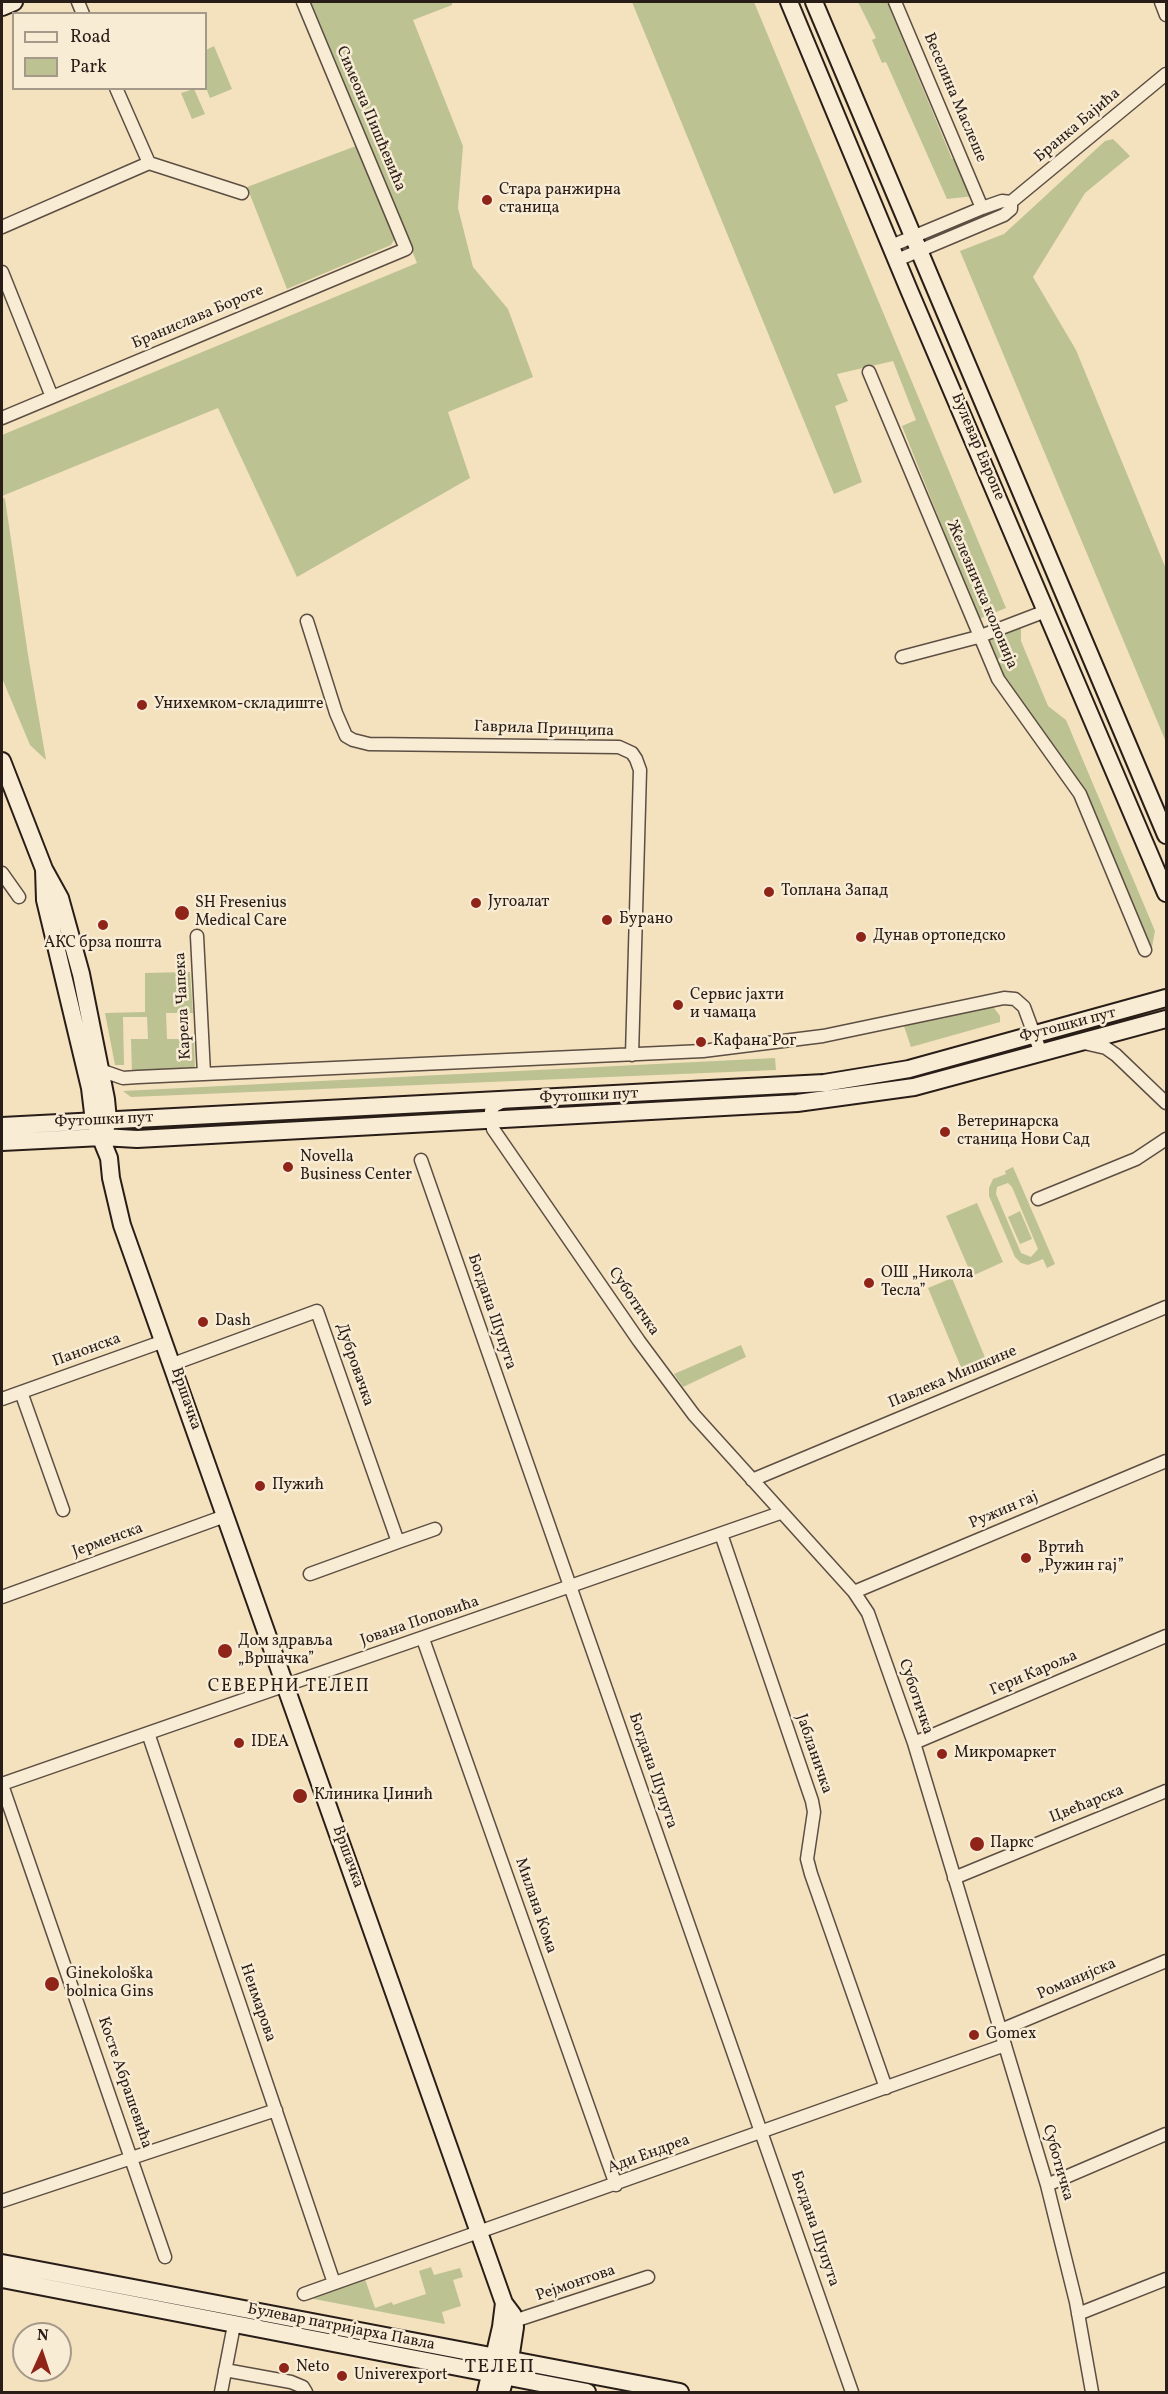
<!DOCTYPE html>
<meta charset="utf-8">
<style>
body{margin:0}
#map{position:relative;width:1168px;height:2394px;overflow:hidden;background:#f4e1be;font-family:Vollkorn,serif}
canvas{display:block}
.frame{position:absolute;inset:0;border:3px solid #291d18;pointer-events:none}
.legend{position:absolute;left:12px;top:12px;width:195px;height:78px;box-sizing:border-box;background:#f8ecd5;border:2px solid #a59989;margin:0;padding:8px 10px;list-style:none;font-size:18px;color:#291d18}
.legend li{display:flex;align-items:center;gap:12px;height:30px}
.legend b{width:30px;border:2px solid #a59989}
.north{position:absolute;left:12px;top:2322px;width:60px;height:60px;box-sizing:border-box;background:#f8ecd5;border:2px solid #a59989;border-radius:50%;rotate:3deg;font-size:16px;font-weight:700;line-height:24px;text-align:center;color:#291d18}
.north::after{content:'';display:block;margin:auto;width:21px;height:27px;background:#8f2418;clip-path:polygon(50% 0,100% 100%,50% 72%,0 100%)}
</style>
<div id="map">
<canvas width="1168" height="2394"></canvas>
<div class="frame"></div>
<ul class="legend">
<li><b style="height:8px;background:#f8ecd5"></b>Road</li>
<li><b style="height:16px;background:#bcc291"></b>Park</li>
</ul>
<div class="north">N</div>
</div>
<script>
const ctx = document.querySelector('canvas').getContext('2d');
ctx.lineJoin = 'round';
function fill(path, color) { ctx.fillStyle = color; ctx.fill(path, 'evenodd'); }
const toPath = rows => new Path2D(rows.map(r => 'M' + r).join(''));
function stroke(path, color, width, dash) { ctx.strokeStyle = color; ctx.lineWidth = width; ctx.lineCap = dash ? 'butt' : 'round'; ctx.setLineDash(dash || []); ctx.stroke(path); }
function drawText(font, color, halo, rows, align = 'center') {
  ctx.font = font + ' Vollkorn,serif'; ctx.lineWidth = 5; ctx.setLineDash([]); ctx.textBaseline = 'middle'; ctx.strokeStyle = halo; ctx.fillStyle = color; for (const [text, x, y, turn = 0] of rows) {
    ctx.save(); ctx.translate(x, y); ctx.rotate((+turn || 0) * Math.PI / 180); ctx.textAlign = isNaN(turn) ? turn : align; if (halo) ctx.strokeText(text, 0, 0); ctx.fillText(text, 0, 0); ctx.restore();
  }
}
fill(toPath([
 [310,2,452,2,452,5,413,20,463,146,458,208,473,267,508,309,533,377,448,412,470,478,297,577,218,408,2,496,2,435,417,263],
 [632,2,754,2,1006,608,979,619,902,426,916,420,893,361,837,374,848,401,835,406,862,482,834,494],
 [858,2,887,2,952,159,958,157,983,195,947,199,886,62,882,63,872,40,876,38],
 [214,46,232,89,210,98,206,88,206,50],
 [194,89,205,114,192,119,181,93],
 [1113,139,1130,156,1085,193,1033,277,1076,350,1166,569,1166,742,960,251,1004,234,1105,141],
 [356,146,394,234,394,240,391,245,287,289,247,187],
 [2,497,5,499,28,655,46,760,30,745,2,678],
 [1021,626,1021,641,1048,706,1066,720,1155,931,1151,952,1086,793,1002,675,986,638],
 [190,972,193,1013,166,1013,167,1039,194,1039,195,1070,132,1073,131,1039,148,1039,147,1017,123,1017,124,1065,115,1065,105,1013,145,1012,145,973],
 [991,1004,1000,1016,1000,1022,911,1047,904,1026],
 [775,1058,776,1070,131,1097,123,1091],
 [1013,1167,1055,1264,1047,1268,1043,1259,1028,1265,1021,1263,1015,1257,989,1196,989,1188,993,1179,1006,1174,1005,1171],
 [1008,1183,1012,1187,1038,1249,1031,1257,1021,1253,996,1194,997,1187],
 [977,1203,1003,1262,972,1276,946,1216],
 [1020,1211,1032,1239,1020,1244,1008,1217],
 [952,1278,989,1367,965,1377,928,1288],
 [741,1345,746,1357,683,1387,674,1374],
 [431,2267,434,2275,460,2268,463,2277,453,2280,461,2306,442,2312,445,2324,309,2298,365,2279,375,2308,392,2302,393,2305,426,2294,419,2271]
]), '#bcc291');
const street = toPath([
 [78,2,83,14],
 [895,2,982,208],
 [1161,2,1166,15],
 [149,163,242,193],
 [2,227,149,163,116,88],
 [891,246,982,208,1002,201,1011,202],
 [897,260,1004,215,1011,209,1011,202,1166,74],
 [2,272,52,397],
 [869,372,998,679,1080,794,1145,950],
 [2,418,406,249,303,2],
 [307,621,336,713,346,736,353,740,369,744,619,747,632,753,636,759,640,770,632,1055],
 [902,657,978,637,1046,611],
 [2,873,19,897],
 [197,936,204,1074],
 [1084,1043,1106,1048,1116,1055,1166,1103],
 [100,1070,123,1078,138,1077,703,1051,823,1036,1004,998,1015,999,1024,1007,1041,1053],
 [502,1102,494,1106,491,1111,493,1129,639,1341,694,1415,854,1592,868,1613,914,1743,1047,2185,1076,2302,1092,2392],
 [421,1160,852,2392],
 [1038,1199,1136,1159,1166,1139],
 [173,1364,317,1311,398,1542,310,1574],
 [21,1392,63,1510],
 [2,1399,164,1341],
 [752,1480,1166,1307],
 [721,1534,812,1801,814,1812,807,1859,811,1874,886,2088],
 [398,1542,435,1529],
 [854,1592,1166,1461],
 [2,1597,225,1516],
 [423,1639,616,2185],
 [148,1733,334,2283],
 [914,1743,1166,1636],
 [2,1784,780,1513],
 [2,1785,165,2257],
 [954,1878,1166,1791],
 [1001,2030,1166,1961],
 [1047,2185,1166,2134],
 [2,2201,276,2110],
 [304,2294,1005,2045],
 [1078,2314,1166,2279],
 [514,2321,648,2277],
 [225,2370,291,2382,303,2387,306,2392],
 [221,2392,234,2325]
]);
const secondary = toPath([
 [789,2,909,290,1166,893],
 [814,2,1166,835],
 [2,7,14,2],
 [2,761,44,869,60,898,81,974,106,1099,108,1120,105,1131],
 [44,869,45,900,90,1088,94,1121,109,1158,111,1178,122,1225,504,2303,501,2327,486,2392],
 [2,1126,824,1083,909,1069,1166,998],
 [2,1142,102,1137,137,1139,797,1103,914,1087,1166,1019],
 [2,2263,680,2392],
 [2,2279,587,2392],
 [501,2392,510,2360,515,2327,513,2315,504,2303]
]);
stroke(street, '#5c4e42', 15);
stroke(secondary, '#291d18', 20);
stroke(street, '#f8ecd5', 12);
stroke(secondary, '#f8ecd5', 16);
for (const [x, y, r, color] of [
 [487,200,6,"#8f2418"],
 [142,705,6,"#8f2418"],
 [769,892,6,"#8f2418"],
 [476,903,6,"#8f2418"],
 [182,913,8,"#8f2418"],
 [607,920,6,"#8f2418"],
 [103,925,6,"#8f2418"],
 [861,937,6,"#8f2418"],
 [678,1005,6,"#8f2418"],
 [701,1042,6,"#8f2418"],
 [945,1132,6,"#8f2418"],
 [288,1167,6,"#8f2418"],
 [869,1283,6,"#8f2418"],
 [203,1322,6,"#8f2418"],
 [260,1486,6,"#8f2418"],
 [1026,1558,6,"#8f2418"],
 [225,1651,8,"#8f2418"],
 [239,1743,6,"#8f2418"],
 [942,1754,6,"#8f2418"],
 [300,1796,8,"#8f2418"],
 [977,1844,8,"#8f2418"],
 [52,1984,8,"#8f2418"],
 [974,2035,6,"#8f2418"],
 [284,2368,6,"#8f2418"],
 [342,2376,6,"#8f2418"]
]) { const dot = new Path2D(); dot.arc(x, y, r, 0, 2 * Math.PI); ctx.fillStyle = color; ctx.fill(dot); stroke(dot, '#f8ecd5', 2); }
drawText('16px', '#291d18', '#f8ecd5', [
 ["Веселина Маслеше",954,98,67],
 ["Симеона Пишћевића",370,119,67],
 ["Бранка Бајића",1078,126,-40],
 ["Бранислава Бороте",198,318,-23],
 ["Булевар Европе",977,447,67],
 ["Железничка колонија",981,595,67],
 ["Гаврила Принципа",544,730,2],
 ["Карела Чапека",184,1006,-93],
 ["Футошки пут",1068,1026,-15],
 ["Футошки пут",589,1097,-3],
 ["Футошки пут",104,1121,-3],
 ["Суботичка",633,1302,56],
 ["Богдана Шупута",491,1312,71],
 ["Панонска",87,1351,-20],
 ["Дубровачка",354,1365,71],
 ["Павлека Мишкине",953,1378,-23],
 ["Вршачка",185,1399,71],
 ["Ружин гај",1004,1511,-23],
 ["Јерменска",108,1541,-20],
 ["Јована Поповића",420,1622,-19],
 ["Гери Кароља",1034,1674,-23],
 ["Суботичка",915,1697,71],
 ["Јабланичка",813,1754,71],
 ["Богдана Шупута",652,1771,71],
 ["Цвећарска",1087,1805,-22],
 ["Вршачка",347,1857,70],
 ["Милана Кома",535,1906,71],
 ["Романијска",1077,1980,-23],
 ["Неимарова",257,2003,71],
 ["Косте Абрашевића",124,2083,71],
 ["Ади Ендреа",649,2155,-20],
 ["Суботичка",1057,2163,74],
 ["Богдана Шупута",814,2229,71],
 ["Рејмонтова",576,2284,-19],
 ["Булевар патријарха Павла",341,2328,11]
]);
drawText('16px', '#291d18', '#f8ecd5', [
 ["Стара ранжирна",499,191],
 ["станица",499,209],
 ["Унихемком-складиште",154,705],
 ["Топлана Запад",781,892],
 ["Југоалат",488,903],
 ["SH Fresenius",195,904],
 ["Medical Care",195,922],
 ["Бурано",619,920],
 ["Дунав ортопедско",873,937],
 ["АКС брза пошта",103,944,"center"],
 ["Сервис јахти",690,996],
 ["и чамаца",690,1014],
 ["Кафана Рог",713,1042],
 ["Ветеринарска",957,1123],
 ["станица Нови Сад",957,1141],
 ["Novella",300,1158],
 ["Business Center",300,1176],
 ["ОШ „Никола",881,1274],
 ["Тесла”",881,1292],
 ["Dash",215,1322],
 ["Пужић",272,1486],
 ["Вртић",1038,1549],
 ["„Ружин гај”",1038,1567],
 ["Дом здравља",238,1642],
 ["„Вршачка”",238,1660],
 ["IDEA",251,1743],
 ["Микромаркет",954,1754],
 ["Клиника Џинић",314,1796],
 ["Паркс",990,1844],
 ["Ginekološka",66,1975],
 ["bolnica Gins",66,1993],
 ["Gomex",986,2035],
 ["Neto",296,2368],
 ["Univerexport",354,2376]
], 'left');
ctx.letterSpacing = '1.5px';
drawText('18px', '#291d18', '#f8ecd5', [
 ["СЕВЕРНИ ТЕЛЕП",289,1688]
]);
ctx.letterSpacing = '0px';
ctx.letterSpacing = '1.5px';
drawText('20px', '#291d18', '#f8ecd5', [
 ["ТЕЛЕП",500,2368]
]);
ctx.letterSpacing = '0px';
</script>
